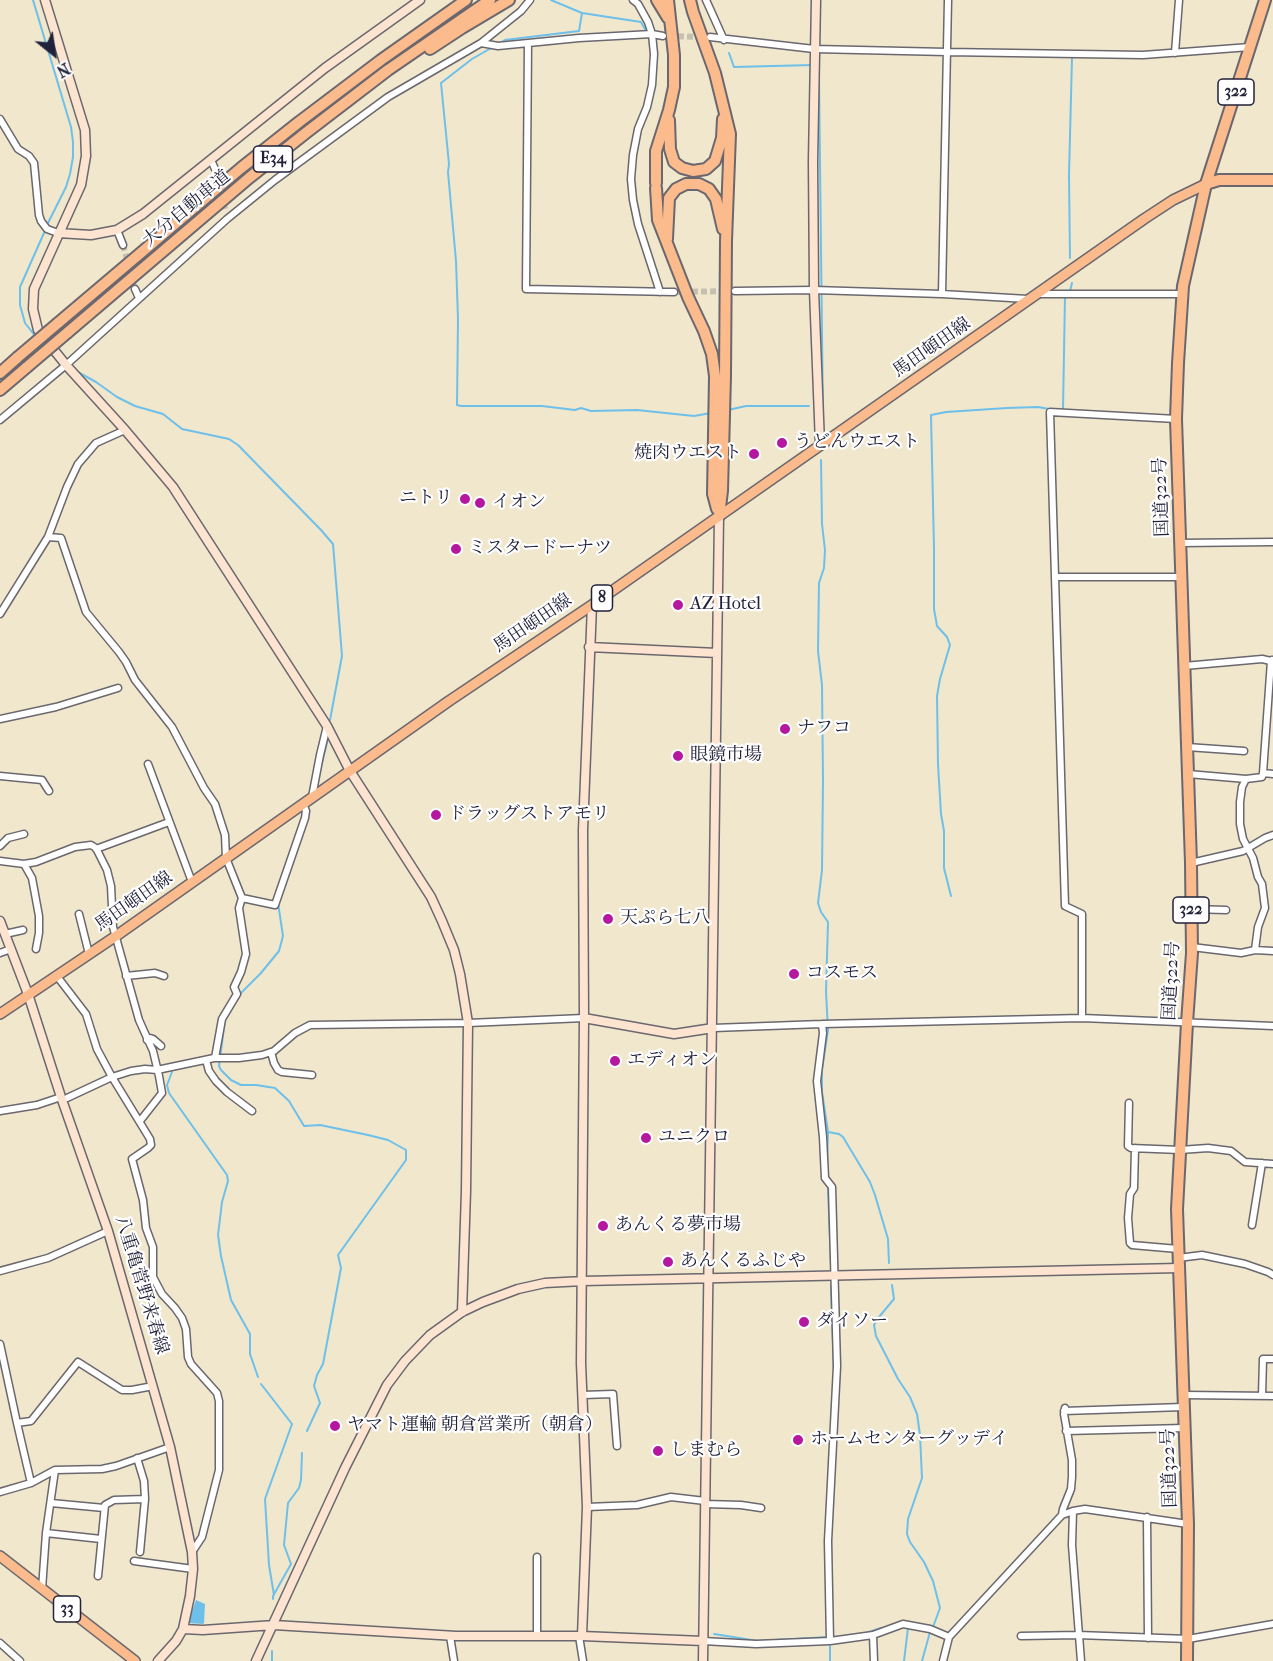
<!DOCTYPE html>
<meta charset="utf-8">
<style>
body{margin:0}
#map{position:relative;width:1273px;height:1661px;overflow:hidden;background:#f0e7cd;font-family:"IM FELL French Canon",serif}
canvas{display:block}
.north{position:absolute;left:24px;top:24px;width:60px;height:60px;-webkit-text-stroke:4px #fff;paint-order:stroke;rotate:150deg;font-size:16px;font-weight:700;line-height:24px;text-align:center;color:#22223b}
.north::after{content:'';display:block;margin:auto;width:21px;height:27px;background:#22223b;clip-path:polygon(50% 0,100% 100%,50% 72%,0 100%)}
</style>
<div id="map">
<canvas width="1273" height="1661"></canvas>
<div class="north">N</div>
</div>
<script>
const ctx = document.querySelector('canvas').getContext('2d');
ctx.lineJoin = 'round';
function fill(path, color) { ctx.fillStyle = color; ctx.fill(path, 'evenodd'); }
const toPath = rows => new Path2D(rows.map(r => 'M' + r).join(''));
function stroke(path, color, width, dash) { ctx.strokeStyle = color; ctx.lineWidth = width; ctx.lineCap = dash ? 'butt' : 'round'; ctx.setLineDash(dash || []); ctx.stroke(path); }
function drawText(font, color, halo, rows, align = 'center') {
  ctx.font = font + ' "IM FELL French Canon","Noto Serif JP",serif'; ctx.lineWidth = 4.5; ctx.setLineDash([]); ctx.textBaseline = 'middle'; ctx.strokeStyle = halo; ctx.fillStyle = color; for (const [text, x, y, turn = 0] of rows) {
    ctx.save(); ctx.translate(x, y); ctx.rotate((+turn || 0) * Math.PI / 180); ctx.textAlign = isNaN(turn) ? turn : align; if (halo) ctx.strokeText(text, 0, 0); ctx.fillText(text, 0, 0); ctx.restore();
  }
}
fill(toPath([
 [196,1600,205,1604,204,1623,203,1624,188,1623]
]), '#6ec0ea');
stroke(toPath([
 [33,0,71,127,73,142,73,157,70,174,66,187,48,223],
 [551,0,582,13,641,22,647,33],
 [498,44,505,40,579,31,582,13],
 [493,47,472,59,441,83,449,164,448,172,456,261,458,319,457,405,461,406,542,406,575,410,581,408,591,411,637,410,694,416,711,413],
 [729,53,734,67,813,65],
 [819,79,823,418],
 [1070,258,1069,175,1072,58],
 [1070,291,1072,283],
 [36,337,25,323,20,305,20,287,44,233],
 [49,353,58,360],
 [76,371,96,382,117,397,135,406,163,414,182,429,229,439,238,445,321,530,333,544,342,656,330,720],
 [728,410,746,406,809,406],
 [1063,410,1065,296],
 [821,460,822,524,825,550,824,568,819,583,818,651,822,685,823,780,822,870,818,903,821,912,828,922,826,992,828,1030,822,1070,822,1092,828,1132,839,1134,843,1137,870,1182,875,1195,888,1239,889,1263],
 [318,780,328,738],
 [951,896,944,868,944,831,941,814,938,764,937,696,940,679,950,645,947,637,937,626,934,609,934,548,931,415,946,412,1007,408,1038,407,1055,410],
 [239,995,261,973,279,951,283,936,278,903],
 [229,1013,225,1020,219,1066,221,1070,231,1080,241,1085,256,1085,275,1088,289,1101,304,1126,320,1125,368,1135,388,1140,406,1150,406,1160,338,1255,341,1268,323,1364,317,1375,314,1386,320,1403,307,1431],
 [172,1072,167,1085,169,1093,227,1175,228,1181,222,1202,218,1235,221,1256,231,1300,250,1334,250,1354,258,1377],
 [827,1165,828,1132],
 [828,1189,831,1265],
 [892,1285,894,1299,879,1317,874,1325,876,1336,898,1379,910,1397,917,1414,920,1435,922,1478,908,1519,907,1534,910,1542,924,1562,933,1581,940,1608,933,1627],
 [831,1286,834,1373],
 [261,1384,292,1424,265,1499,269,1565,274,1595],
 [273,1599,273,1596,291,1564,284,1545,288,1503,299,1488,301,1480,302,1453],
 [714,1634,758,1641,829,1637],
 [863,1634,881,1628],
 [272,1661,272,1651],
 [830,1661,830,1646],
 [904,1661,908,1628],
 [922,1661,930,1632]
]), '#6ec0ea', 2);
stroke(toPath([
 [669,36,704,37],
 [215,169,225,209],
 [123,245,135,289],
 [674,292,735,291]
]), '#c7c0b0', 6, [6, 3]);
const street = toPath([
 [633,0,638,4,648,22,652,34,654,54,652,85,647,107,638,129,633,155,631,179,633,200,638,224,660,292],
 [706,0,724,40],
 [710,37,814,49,947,52,1143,55,1250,47],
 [481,43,498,46,579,38,652,34,663,36],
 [528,43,526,289,674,292],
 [1175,53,1179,0],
 [0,119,18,149,29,156,34,163,39,215,41,221,47,229,58,233],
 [211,160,215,169],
 [117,230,123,245],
 [135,289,139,298],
 [735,291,814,290,942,294,1028,299],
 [942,294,948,0],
 [1039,294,1182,294],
 [0,420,66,365,227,219,275,180,388,97,481,43,521,11,530,0],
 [48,537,61,538,86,612,119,652,126,662,135,680,172,727,204,788,215,804,225,835,226,858,242,898,239,908,246,954,241,972,234,987,237,994,222,1019,215,1058],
 [1180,543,1273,542],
 [1055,577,1181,577],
 [0,614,48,537,67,487,78,464,96,443,125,430],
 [1271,661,1263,773,1273,774],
 [1184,666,1262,659,1271,661,1272,660],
 [0,719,56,707,118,688],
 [1187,747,1244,751],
 [148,764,192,882],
 [1188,774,1246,779],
 [0,776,42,780,49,791],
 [312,797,320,755,327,726],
 [0,846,8,838,24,834],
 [96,849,169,822],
 [0,861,24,864,36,862,75,847,91,845,96,848,107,870,111,886,113,927,139,1020,153,1051,159,1076,162,1093,140,1121],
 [1191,863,1243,851,1265,838,1273,835],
 [24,864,32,878,39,916,39,933,36,949],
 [242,898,275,905,305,818,306,811,303,804],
 [1191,909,1226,910],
 [79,914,89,954],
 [5,934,23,930],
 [1192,947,1241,953,1255,950,1273,951],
 [1255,950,1258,927,1265,908,1262,884,1258,877,1253,858,1243,839,1240,824,1240,802,1242,787,1246,779,1262,777,1263,773],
 [0,953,11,949],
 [56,975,86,1014,97,1049,112,1077,150,1139,151,1145,148,1148,132,1159,143,1200,146,1228,153,1247,153,1277,162,1294,175,1308,182,1318,186,1329,188,1357,191,1364,217,1393,219,1401,219,1470,202,1537,192,1552],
 [126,976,155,973,164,976],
 [1082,1018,1082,914,1065,906,1050,412,1176,419],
 [822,1024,823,1033,817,1081,823,1137,825,1178,832,1187,837,1366,828,1541,830,1641],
 [713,1028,822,1024,1082,1018,1273,1026],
 [147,1040,150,1038,153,1039,161,1046],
 [271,1052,274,1063,278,1070,282,1072,312,1075],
 [206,1060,209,1071,216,1081,227,1092,252,1111],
 [67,1098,112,1077,131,1071,145,1069,157,1070,214,1058,239,1058,262,1055,274,1051,295,1033,310,1025,468,1023,584,1018],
 [1129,1103,1128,1146,1131,1148,1180,1150,1208,1148,1231,1151,1245,1162,1273,1164],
 [0,1111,37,1105,61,1097],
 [1135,1148,1134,1188,1130,1194,1128,1218,1130,1243,1132,1245,1178,1249],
 [1252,1225,1262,1163],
 [1178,1258,1202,1255,1245,1264,1268,1272,1273,1275],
 [0,1271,48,1258,108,1231],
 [0,1344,17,1423],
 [583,1395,613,1394,617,1446],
 [1183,1395,1273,1396],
 [1262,1396,1263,1359,1273,1359],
 [1064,1411,1183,1407],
 [1066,1431,1184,1428],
 [137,1458,144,1481,145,1499,140,1552],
 [31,1483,17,1423,31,1421,78,1362,122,1390,132,1390,153,1386],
 [0,1492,31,1483,55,1470,102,1469,116,1466,170,1447],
 [51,1503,104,1508],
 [705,1504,741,1505,761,1508],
 [587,1507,637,1505,671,1497,705,1501],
 [1073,1511,1072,1545,1081,1661],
 [1062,1515,1063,1509,1071,1489,1072,1477,1072,1460,1064,1414,1065,1408],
 [1147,1517,1148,1638],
 [46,1533,101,1539],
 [134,1561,193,1569],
 [98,1576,105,1505,114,1500,145,1499],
 [42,1589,46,1533,55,1470],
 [873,1635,874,1661],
 [450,1636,454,1661],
 [537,1636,537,1557],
 [579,1636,583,1661],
 [1021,1636,1078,1635,1188,1639,1273,1624],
 [703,1641,756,1644,830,1641,873,1635,903,1624,930,1629,949,1637],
 [0,1643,20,1661],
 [943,1661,949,1637,1062,1515,1073,1511,1085,1509,1188,1524]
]);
const secondary = toPath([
 [45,0,85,130,86,156,81,185,34,289,33,309,38,330,66,365,125,430,173,487,327,726,350,771,431,897,442,921,454,950,460,974,468,1023,466,1191,462,1312],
 [816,0,813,161,814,290,820,444],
 [58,233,91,235,117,230,143,214,325,68,420,0],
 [589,647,717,653],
 [0,921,28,994,61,1097,108,1231,170,1447,192,1552,193,1569,190,1596,183,1629,176,1641,158,1661],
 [584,1018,583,830,592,605],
 [183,1629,203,1630,274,1625,456,1636,582,1636,703,1641],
 [582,1636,587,1507,581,1363,584,1018,674,1034,713,1028],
 [256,1661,345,1468,387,1385,405,1361,430,1335,462,1312,483,1302,518,1289,545,1283,583,1281,1179,1268],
 [703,1661,719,516]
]);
const primary = toPath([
 [0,1014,116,936,449,701,592,605,1144,219,1173,200,1206,184],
 [0,1556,135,1661]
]);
const highway = toPath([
 [657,0,668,18],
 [690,0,693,12,715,73,730,134,726,241,725,376,722,491,719,516],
 [430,49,462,28,509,0],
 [669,120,670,149,674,162,682,168,693,171,706,169,715,161,722,138,723,119],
 [656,183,656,151,669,110,674,87,674,55,668,0],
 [1206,184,1219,180,1273,180],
 [656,188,658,220,688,297,704,331,712,354,715,376,713,494,717,509],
 [667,239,669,198,676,189,686,184,699,184,709,189,716,199,723,229],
 [58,323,241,168,299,122,381,60,466,0],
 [67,333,249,178,307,132,388,70,490,0],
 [0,373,18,357],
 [0,390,27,367],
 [1187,1661,1188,1524,1177,1209,1187,1023,1192,953,1191,863,1176,419,1178,363,1183,286,1206,184,1265,0]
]);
stroke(street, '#6a676e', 9);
stroke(secondary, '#6a676e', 11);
stroke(primary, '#6a676e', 12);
stroke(highway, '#6a676e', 14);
stroke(street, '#fff', 6);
stroke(secondary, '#fde4d1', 8);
stroke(primary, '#fbbb8c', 9);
stroke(highway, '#fbbb8c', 10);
const highwayBridge = toPath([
 [18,357,58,323],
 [27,367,67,333]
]);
stroke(highwayBridge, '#6a676e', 14, []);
stroke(highwayBridge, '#fbbb8c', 10);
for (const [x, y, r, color] of [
 [782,443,6,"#b5179e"],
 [754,454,6,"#b5179e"],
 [465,499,6,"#b5179e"],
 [480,503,6,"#b5179e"],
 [456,549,6,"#b5179e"],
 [678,605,6,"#b5179e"],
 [785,729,6,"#b5179e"],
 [678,756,6,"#b5179e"],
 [436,815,6,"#b5179e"],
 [608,919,6,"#b5179e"],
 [794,974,6,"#b5179e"],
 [615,1061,6,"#b5179e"],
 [646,1138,6,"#b5179e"],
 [603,1226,6,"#b5179e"],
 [668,1262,6,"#b5179e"],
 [804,1322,6,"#b5179e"],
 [335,1426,6,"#b5179e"],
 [798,1440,6,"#b5179e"],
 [658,1451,6,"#b5179e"]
]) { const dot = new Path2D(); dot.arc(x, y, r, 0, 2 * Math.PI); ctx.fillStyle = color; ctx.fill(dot); stroke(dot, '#fff', 2); }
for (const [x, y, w] of [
 [1236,92,36],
 [273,159,39],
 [602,598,21],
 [1191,910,36],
 [67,1609,27]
]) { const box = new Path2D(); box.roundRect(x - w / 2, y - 13, w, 26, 4.5); ctx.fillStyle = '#fff'; ctx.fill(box); stroke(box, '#22223b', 1.5); }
drawText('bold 16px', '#22223b', null, [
 ["322",1236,92],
 ["E34",273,159],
 ["8",602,598],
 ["322",1191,910],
 ["33",67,1609]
]);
drawText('18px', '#22223b', '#fff', [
 ["大分自動車道",187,209,-40],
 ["馬田頓田線",932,348,-35],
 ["国道322号",1162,497,-92],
 ["馬田頓田線",533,624,-34],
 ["馬田頓田線",134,902,-35],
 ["国道322号",1172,981,-87],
 ["八重亀菅野来春線",141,1285,73],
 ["国道322号",1170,1468,-92]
]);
drawText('18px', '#22223b', '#fff', [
 ["うどんウエスト",794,443],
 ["焼肉ウエスト",742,454,"right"],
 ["ニトリ",453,499,"right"],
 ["イオン",492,503],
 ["ミスタードーナツ",468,549],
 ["AZ Hotel",690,605],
 ["ナフコ",797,729],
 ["眼鏡市場",690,756],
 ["ドラッグストアモリ",448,815],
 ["天ぷら七八",620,919],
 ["コスモス",806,974],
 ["エディオン",627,1061],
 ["ユニクロ",658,1138],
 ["あんくる夢市場",615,1226],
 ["あんくるふじや",680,1262],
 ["ダイソー",816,1322],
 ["ヤマト運輸 朝倉営業所（朝倉）",347,1426],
 ["ホームセンターグッデイ",810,1440],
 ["しまむら",670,1451]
], 'left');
</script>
